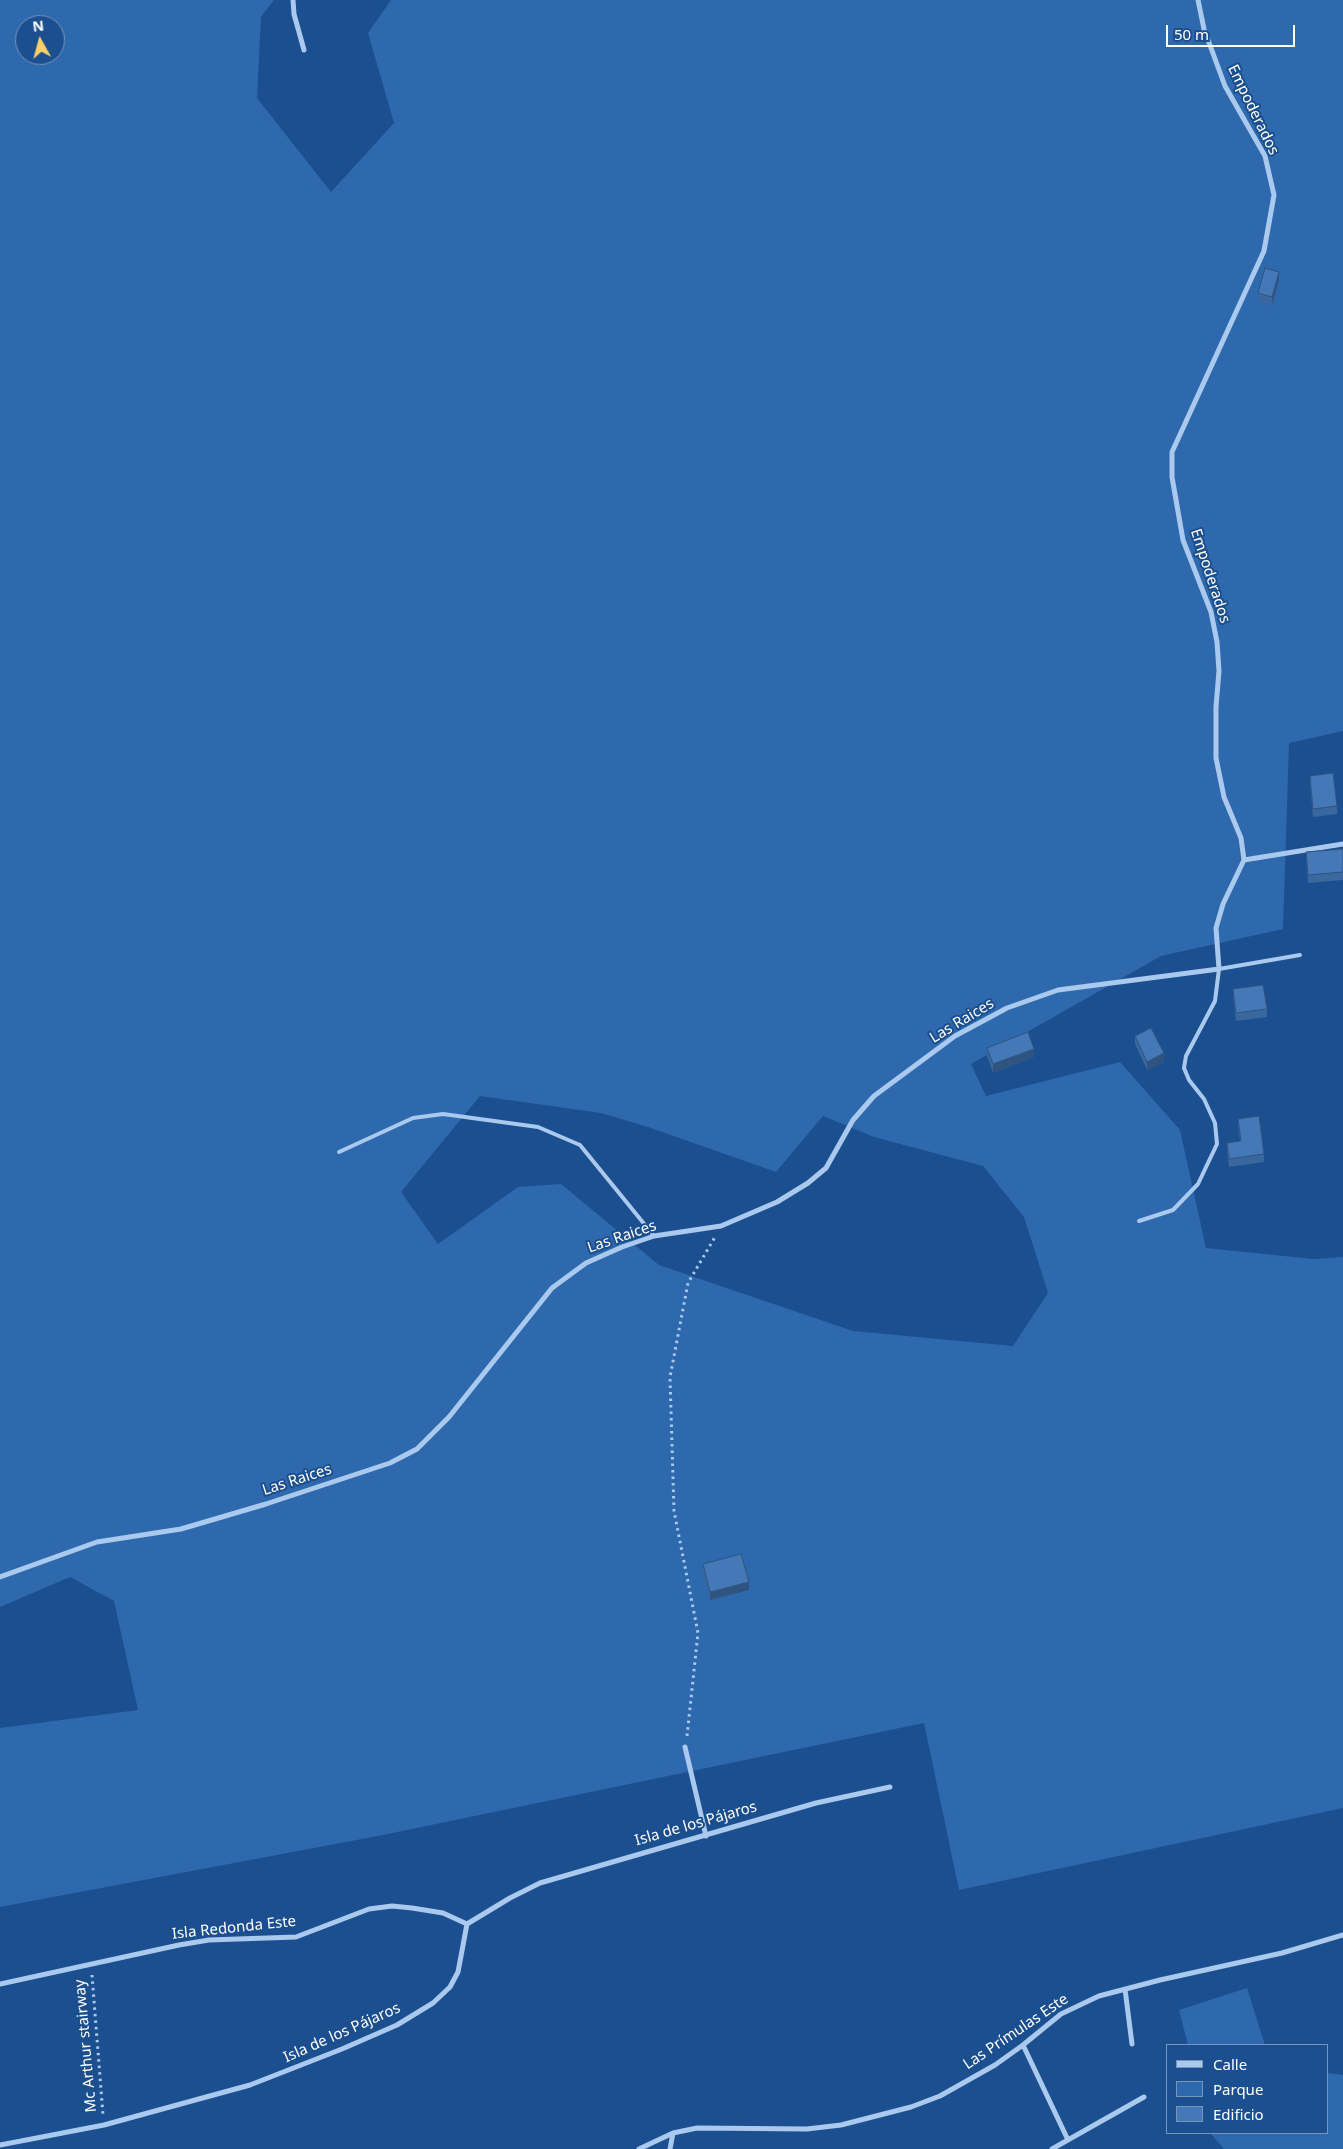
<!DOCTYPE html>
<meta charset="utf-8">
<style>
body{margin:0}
#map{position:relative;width:1343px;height:2149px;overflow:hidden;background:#1b4f8f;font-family:"Noto Sans",sans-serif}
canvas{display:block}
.legend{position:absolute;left:1166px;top:2044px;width:162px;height:90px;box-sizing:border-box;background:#1b4f8f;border:1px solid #7695bc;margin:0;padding:6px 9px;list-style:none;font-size:15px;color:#fff}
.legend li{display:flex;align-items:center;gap:10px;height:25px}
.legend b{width:25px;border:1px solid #7695bc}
.north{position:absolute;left:15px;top:15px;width:50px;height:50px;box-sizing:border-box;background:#1b4f8f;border:1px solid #7695bc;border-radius:50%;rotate:353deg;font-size:14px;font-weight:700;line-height:20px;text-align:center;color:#fff}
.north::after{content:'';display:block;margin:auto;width:18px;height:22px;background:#ffd166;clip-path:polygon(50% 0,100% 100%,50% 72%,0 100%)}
.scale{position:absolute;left:1166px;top:25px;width:129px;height:22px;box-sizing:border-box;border:2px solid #fff;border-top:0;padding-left:6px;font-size:15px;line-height:18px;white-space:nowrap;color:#fff;-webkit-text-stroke:4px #1b4f8f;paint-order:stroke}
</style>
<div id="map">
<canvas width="1343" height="2149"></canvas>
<ul class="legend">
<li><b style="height:6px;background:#a9c9ee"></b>Calle</li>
<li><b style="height:14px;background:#2e69ad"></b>Parque</li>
<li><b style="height:14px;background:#4478b7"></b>Edificio</li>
</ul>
<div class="north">N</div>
<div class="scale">50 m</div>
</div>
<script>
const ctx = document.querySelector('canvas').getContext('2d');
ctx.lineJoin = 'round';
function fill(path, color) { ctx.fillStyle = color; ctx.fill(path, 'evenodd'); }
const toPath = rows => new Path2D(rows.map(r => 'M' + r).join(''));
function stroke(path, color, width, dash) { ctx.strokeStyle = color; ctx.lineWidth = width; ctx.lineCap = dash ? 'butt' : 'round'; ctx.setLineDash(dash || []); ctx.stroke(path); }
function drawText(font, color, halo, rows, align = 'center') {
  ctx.font = font + ' "Noto Sans",sans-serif'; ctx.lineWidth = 4; ctx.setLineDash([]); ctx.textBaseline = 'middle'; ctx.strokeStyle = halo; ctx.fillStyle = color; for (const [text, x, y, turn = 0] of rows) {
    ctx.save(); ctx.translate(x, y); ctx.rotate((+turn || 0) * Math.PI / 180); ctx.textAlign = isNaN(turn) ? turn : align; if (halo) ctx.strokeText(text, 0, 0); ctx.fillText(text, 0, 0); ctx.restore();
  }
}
fill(toPath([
 [0,0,274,0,261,17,257,98,331,192,394,123,368,33,391,0,1343,0,1343,731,1289,743,1283,929,1161,956,971,1064,986,1096,1120,1062,1180,1130,1206,1248,1313,1259,1343,1257,1343,1808,959,1890,924,1723,378,1836,0,1907,0,1728,138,1710,114,1601,70,1577,0,1607],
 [25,25,55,25,55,55,25,55],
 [480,1096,601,1113,648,1127,776,1172,823,1116,874,1137,983,1166,1024,1217,1048,1293,1013,1346,853,1331,659,1265,561,1184,518,1187,438,1244,401,1192],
 [1247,1988,1265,2045,1188,2045,1179,2010],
 [1327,2073,1343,2075,1343,2149,1224,2149,1212,2135,1212,2133,1327,2133]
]), '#2e69ad');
stroke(toPath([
 [687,1736,698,1633,674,1511,670,1377,688,1283,715,1237],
 [92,1975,103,2115]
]), '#a9c9ee', 3, [2.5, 4]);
stroke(toPath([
 [339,1152,413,1118,443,1114,538,1127,580,1145,654,1236],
 [1139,1221,1173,1210,1198,1184,1217,1144,1215,1123,1204,1099,1189,1080,1184,1068,1186,1056,1215,1001,1219,969,1300,955]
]), '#a9c9ee', 4);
stroke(toPath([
 [293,0,294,14,304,50],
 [1244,860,1343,844],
 [0,1577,97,1542,181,1529,266,1504,390,1463,417,1449,449,1417,552,1288,586,1263,622,1247,654,1236,721,1226,777,1202,808,1183,826,1168,853,1120,874,1096,955,1036,1007,1008,1058,990,1219,969,1216,928,1223,904,1244,860,1241,838,1224,797,1216,758,1216,707,1219,671,1217,642,1211,612,1183,540,1172,477,1172,452,1264,251,1274,195,1265,156,1225,86,1204,29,1198,0],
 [685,1747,706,1836],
 [0,1984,179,1945,209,1940,296,1937,369,1909,392,1906,412,1908,443,1913,467,1924],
 [1125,1989,1132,2044],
 [1023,2045,1068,2140],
 [0,2145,104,2125,250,2085,342,2049,397,2025,433,2003,450,1987,458,1972,467,1924,510,1898,540,1883,816,1803,890,1787],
 [639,2149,673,2133,697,2128,807,2129,841,2125,911,2107,940,2096,995,2065,1023,2045,1061,2014,1099,1996,1160,1980,1282,1953,1343,1935],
 [670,2149,673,2133],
 [1052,2149,1144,2097]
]), '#a9c9ee', 5);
fill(toPath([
 [1279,280,1272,305,1258,301,1258,293],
 [1310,776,1337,806,1337,814,1313,817,1310,784],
 [1343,849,1343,880,1308,883,1306,852],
 [1233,989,1267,1009,1267,1017,1236,1021,1233,997],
 [1135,1036,1164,1062,1147,1070,1135,1044],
 [987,1048,1034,1057,993,1073,987,1056],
 [1238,1119,1264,1154,1264,1162,1229,1167,1227,1152,1227,1143,1240,1141,1238,1127],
 [703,1564,749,1590,710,1600,703,1572]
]), '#3a679d');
fill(toPath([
 [1279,272,1279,280,1272,305,1272,297],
 [1034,1049,1034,1057,993,1073,993,1064],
 [1164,1053,1164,1062,1147,1070,1147,1062],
 [749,1582,749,1590,710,1600,710,1592]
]), '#305480');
const building = toPath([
 [1265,268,1279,272,1272,297,1258,293,1265,268],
 [1333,773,1337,806,1313,809,1310,776,1333,773],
 [1343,849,1343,872,1308,875,1306,852,1343,849],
 [1263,985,1267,1009,1236,1013,1233,989,1263,985],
 [1151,1028,1164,1053,1147,1062,1135,1036,1151,1028],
 [1028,1032,1034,1049,993,1064,987,1048,1028,1032],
 [1259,1116,1264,1154,1229,1159,1227,1143,1241,1141,1238,1119,1259,1116],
 [741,1554,749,1582,710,1592,703,1564,741,1554]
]);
fill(building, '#4478b7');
stroke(building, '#305480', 1);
drawText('15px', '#fff', '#1b4f8f', [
 ["Empoderados",1253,110,64],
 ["Empoderados",1210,576,72],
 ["Las Raices",962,1021,-31],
 ["Las Raices",622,1237,-19],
 ["Las Raices",297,1480,-18],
 ["Isla de los Pájaros",696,1824,-16],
 ["Isla Redonda Este",234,1928,-6],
 ["Las Prímulas Este",1016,2032,-34],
 ["Isla de los Pájaros",342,2033,-24],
 ["Mc Arthur stairway",86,2046,-95]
]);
</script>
